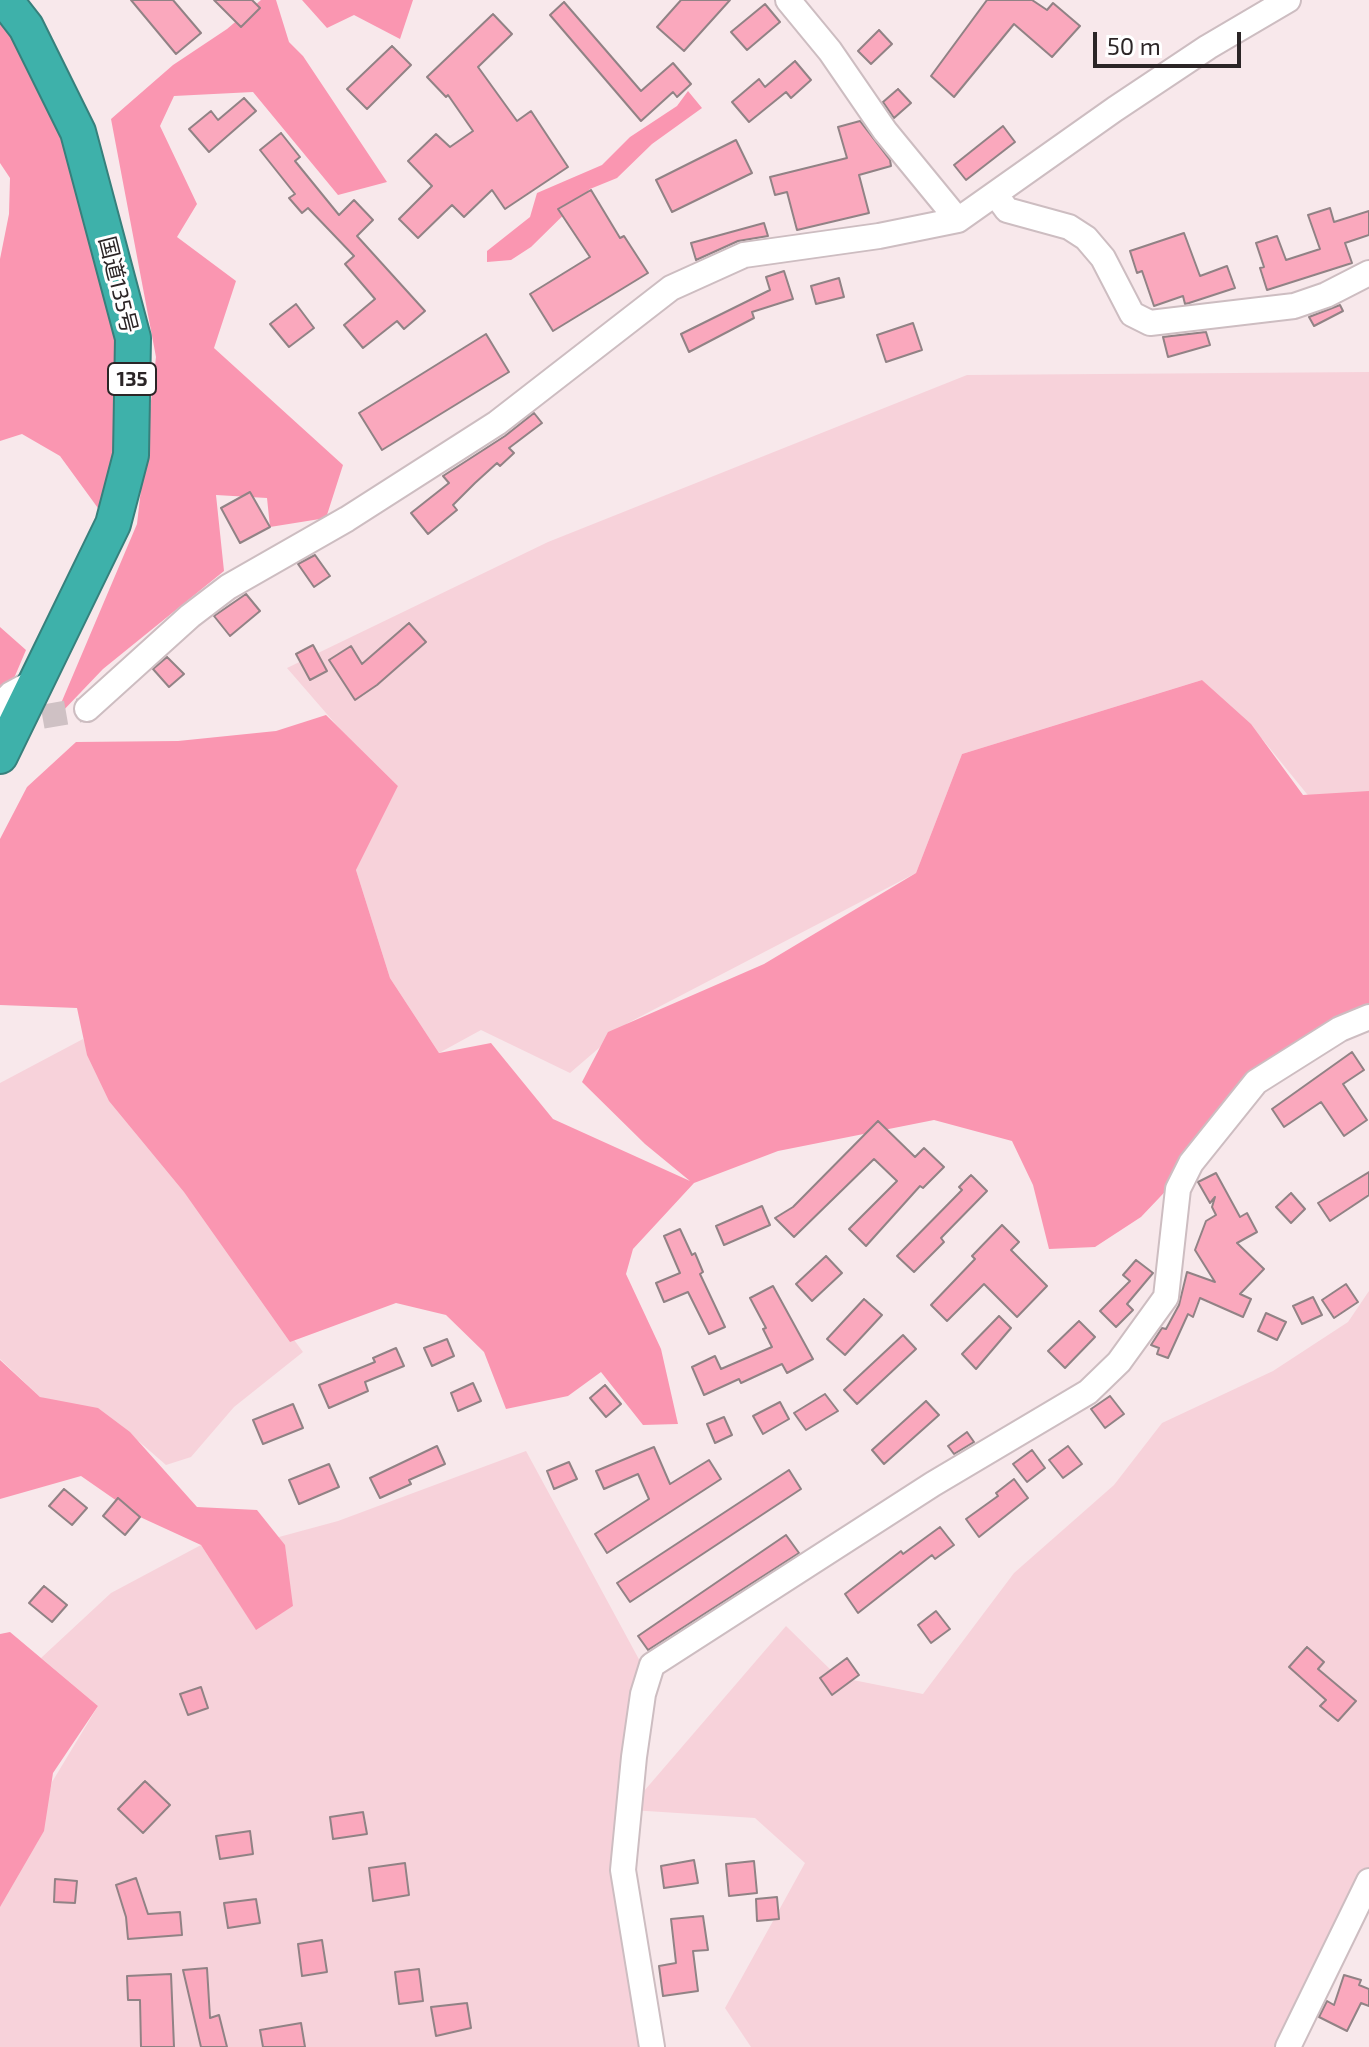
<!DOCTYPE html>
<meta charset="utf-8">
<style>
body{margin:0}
#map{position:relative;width:1369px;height:2047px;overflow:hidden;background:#f8e8eb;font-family:"Exo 2",sans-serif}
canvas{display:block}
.scale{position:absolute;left:1093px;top:32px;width:148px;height:36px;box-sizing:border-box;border:4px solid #2b2526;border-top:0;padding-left:10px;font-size:24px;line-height:28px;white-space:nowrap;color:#2b2526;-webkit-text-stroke:6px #fff;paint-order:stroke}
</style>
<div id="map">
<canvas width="1369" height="2047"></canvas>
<div class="scale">50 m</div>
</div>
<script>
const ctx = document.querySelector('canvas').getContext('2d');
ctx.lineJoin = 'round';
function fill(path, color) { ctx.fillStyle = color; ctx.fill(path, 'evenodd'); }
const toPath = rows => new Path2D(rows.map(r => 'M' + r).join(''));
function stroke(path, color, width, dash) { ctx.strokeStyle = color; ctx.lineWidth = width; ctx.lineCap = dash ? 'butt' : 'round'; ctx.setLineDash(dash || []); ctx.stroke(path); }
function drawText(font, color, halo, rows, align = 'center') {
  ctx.font = font + ' "Exo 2","Noto Sans JP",sans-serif'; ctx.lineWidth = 6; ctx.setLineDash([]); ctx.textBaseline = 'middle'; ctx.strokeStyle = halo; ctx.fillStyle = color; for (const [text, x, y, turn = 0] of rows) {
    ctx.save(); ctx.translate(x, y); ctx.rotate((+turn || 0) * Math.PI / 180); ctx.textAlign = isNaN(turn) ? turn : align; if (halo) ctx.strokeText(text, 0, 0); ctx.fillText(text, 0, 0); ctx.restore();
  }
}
fill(toPath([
 [1369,372,1369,795,1324,815,1263,740,1202,680,962,754,916,873,628,1023,570,1073,481,1030,439,1053,390,978,356,870,398,786,339,728,287,668,548,542,967,375],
 [83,1039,117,1100,303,1352,234,1407,191,1457,166,1465,120,1425,40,1397,0,1359,0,1083],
 [1369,1291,1369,1908,1289,2047,751,2047,725,2008,805,1863,755,1818,631,1810,647,2047,0,2047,0,1895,37,1843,52,1782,98,1706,41,1658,111,1593,201,1545,256,1629,293,1606,279,1537,338,1521,526,1451,648,1676,632,1805,786,1626,838,1677,923,1694,1014,1573,1114,1485,1162,1423,1273,1371,1348,1322]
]), '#f7d2da');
fill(toPath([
 [261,0,276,0,289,42,303,56,387,182,338,195,253,92,174,96,160,126,197,204,177,237,236,281,214,348,343,465,326,518,270,527,267,498,216,495,224,571,103,669,60,714,62,701,137,524,156,357,111,119,173,65,227,29],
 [302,0,413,0,400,39,354,15,327,28],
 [0,8,96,200,126,314,121,493,103,515,60,456,22,434,0,441,0,259,9,214,10,178,0,163],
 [688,91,702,108,652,144,617,178,590,189,531,247,511,260,487,262,487,251,530,217,537,193,602,165,630,137,677,106],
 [0,627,26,650,12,683,0,687],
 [1202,680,1251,724,1303,795,1369,791,1369,1017,1289,1061,1141,1217,1095,1247,1049,1249,1033,1185,1012,1141,934,1120,778,1151,694,1183,633,1249,626,1274,661,1349,678,1424,643,1425,601,1372,568,1396,506,1409,484,1352,446,1315,396,1303,290,1342,184,1192,109,1101,87,1055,77,1008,0,1005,0,839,27,787,76,742,178,741,276,731,326,715,398,786,356,870,390,978,439,1053,491,1043,553,1119,690,1181,645,1144,582,1082,608,1032,764,964,916,873,962,754],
 [0,1360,40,1397,98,1408,130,1432,197,1507,257,1510,285,1545,293,1606,256,1630,201,1545,140,1517,81,1476,0,1499],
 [10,1632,98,1706,53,1773,44,1831,0,1907,0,1634]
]), '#fa96b1');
const building = toPath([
 [131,0,173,0,201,33,176,54,131,0],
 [214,0,252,0,260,8,241,27,214,0],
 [681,0,730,0,684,51,657,27,681,0],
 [987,0,1032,0,1047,10,1053,3,1080,26,1052,57,1014,24,954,97,931,76,987,0],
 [564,2,641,91,673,63,691,84,677,97,673,92,641,121,550,15,564,2],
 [765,4,780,22,747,50,731,32,765,4],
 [493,14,512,34,478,67,517,121,531,111,568,167,505,209,492,190,464,217,452,205,418,238,399,219,432,186,408,161,436,134,450,147,473,131,448,95,446,97,427,77,493,14],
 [879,30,892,44,871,64,858,51,879,30],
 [392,46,411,65,367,109,347,89,392,46],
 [795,61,811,80,791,98,786,92,749,122,732,102,759,79,765,87,795,61],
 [898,89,911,103,894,118,883,102,898,89],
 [244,98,256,111,209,152,189,129,211,111,218,120,244,98],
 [860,121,890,160,891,166,859,175,869,213,797,230,787,192,775,195,770,177,847,158,838,127,860,121],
 [1003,126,1015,142,966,180,954,165,1003,126],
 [281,133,300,157,295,161,339,215,354,200,373,220,357,236,425,311,404,329,397,321,363,348,344,325,375,299,345,264,354,256,308,208,302,213,289,198,295,194,260,150,281,133],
 [736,140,752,173,672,212,656,180,736,140],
 [591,190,620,238,624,236,648,273,553,331,530,294,590,257,558,209,591,190],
 [1330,208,1334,222,1369,211,1369,235,1345,243,1352,263,1267,290,1260,268,1264,267,1256,243,1277,236,1286,260,1320,249,1308,215,1330,208],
 [764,223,768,236,738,241,696,260,691,243,764,223],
 [1184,233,1200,276,1227,266,1235,288,1189,303,1185,304,1183,296,1154,306,1142,271,1137,273,1130,251,1184,233],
 [784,271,793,299,752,312,754,318,689,352,681,334,770,290,766,277,784,271],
 [839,278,844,297,816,304,811,286,839,278],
 [296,304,314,328,289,347,270,324,296,304],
 [1340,305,1343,311,1314,326,1309,317,1340,305],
 [913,323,922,350,886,362,877,335,913,323],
 [1206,332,1210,345,1168,357,1163,337,1206,332],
 [486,334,509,372,382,450,359,413,486,334],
 [534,413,542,423,509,448,514,453,500,466,497,463,475,483,453,505,457,510,428,534,411,513,449,483,443,476,505,436,534,413],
 [250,492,270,527,240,543,221,508,250,492],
 [315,555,330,576,314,587,298,564,315,555],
 [246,594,260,611,230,636,214,616,246,594],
 [409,623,426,642,377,685,355,700,329,660,351,646,362,664,409,623],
 [313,645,327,671,310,680,296,654,313,645],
 [167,657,184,674,169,687,153,669,167,657],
 [1352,1052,1364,1070,1343,1084,1367,1120,1344,1136,1321,1102,1284,1127,1272,1109,1352,1052],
 [878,1121,915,1157,924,1148,944,1167,923,1188,920,1186,866,1246,849,1229,897,1181,874,1159,794,1237,775,1218,793,1207,878,1121],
 [1369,1172,1369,1195,1330,1221,1318,1203,1369,1172],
 [1216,1173,1240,1217,1247,1213,1257,1232,1237,1243,1264,1269,1240,1294,1251,1299,1243,1317,1200,1298,1193,1317,1188,1314,1168,1358,1157,1354,1159,1348,1151,1345,1162,1328,1166,1329,1179,1305,1187,1272,1215,1282,1195,1250,1206,1221,1216,1215,1212,1207,1215,1197,1210,1203,1198,1182,1216,1173],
 [971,1175,987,1191,941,1238,944,1242,914,1272,897,1256,962,1190,959,1187,971,1175],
 [1291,1193,1305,1209,1291,1223,1276,1207,1291,1193],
 [762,1206,770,1225,724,1245,716,1226,762,1206],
 [1002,1225,1019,1242,1011,1250,1047,1286,1017,1317,984,1284,947,1321,931,1305,975,1259,972,1256,1002,1225],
 [680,1229,692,1255,695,1253,703,1272,700,1274,725,1327,709,1334,688,1292,664,1302,656,1283,680,1273,664,1236,680,1229],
 [826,1256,842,1273,812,1301,796,1284,826,1256],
 [1136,1260,1153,1273,1127,1304,1133,1310,1116,1327,1100,1311,1130,1281,1123,1275,1136,1260],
 [1346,1284,1358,1302,1334,1318,1322,1300,1346,1284],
 [773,1286,813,1359,787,1373,782,1364,741,1383,739,1379,704,1395,692,1367,715,1356,721,1369,772,1347,763,1329,766,1328,750,1298,773,1286],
 [1313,1297,1322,1315,1302,1324,1293,1306,1313,1297],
 [864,1299,882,1315,845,1355,827,1339,864,1299],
 [1266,1313,1286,1322,1277,1340,1258,1331,1266,1313],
 [999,1316,1011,1328,976,1369,962,1354,999,1316],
 [1079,1321,1095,1337,1065,1368,1048,1351,1079,1321],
 [903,1335,916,1349,857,1404,844,1390,903,1335],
 [447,1339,454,1356,432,1366,424,1348,447,1339],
 [396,1348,404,1366,365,1382,368,1391,329,1408,319,1385,375,1362,373,1358,396,1348],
 [473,1383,481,1401,458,1411,451,1393,473,1383],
 [605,1385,621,1404,606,1417,590,1398,605,1385],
 [825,1394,838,1411,806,1430,794,1413,825,1394],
 [1110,1396,1124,1414,1105,1428,1091,1409,1110,1396],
 [926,1401,939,1415,884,1464,872,1450,926,1401],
 [780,1402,789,1419,763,1434,753,1416,780,1402],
 [293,1404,303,1428,263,1444,253,1420,293,1404],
 [724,1417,732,1435,715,1443,707,1424,724,1417],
 [967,1432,974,1442,954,1454,948,1446,967,1432],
 [437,1446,445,1464,409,1480,411,1484,380,1498,370,1478,437,1446],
 [1068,1446,1082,1464,1063,1478,1049,1460,1068,1446],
 [654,1447,670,1484,709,1460,721,1479,607,1553,595,1534,649,1499,638,1474,604,1489,596,1471,654,1447],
 [1032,1450,1045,1468,1027,1482,1013,1464,1032,1450],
 [569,1462,577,1479,554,1489,547,1471,569,1462],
 [329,1464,339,1487,299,1504,289,1480,329,1464],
 [789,1470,801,1489,630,1602,617,1583,789,1470],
 [1014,1479,1028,1498,979,1537,966,1519,998,1496,996,1493,1014,1479],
 [64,1489,87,1508,72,1525,49,1506,64,1489],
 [118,1498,140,1517,125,1535,103,1516,118,1498],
 [940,1527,954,1545,935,1559,932,1555,858,1613,845,1594,901,1551,903,1554,940,1527],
 [786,1535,799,1553,648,1650,638,1636,786,1535],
 [44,1586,67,1605,52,1622,29,1603,44,1586],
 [936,1611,950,1629,931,1643,918,1625,936,1611],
 [1307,1647,1324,1662,1318,1669,1356,1701,1338,1721,1320,1706,1326,1700,1289,1667,1307,1647],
 [847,1658,859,1675,832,1695,820,1678,847,1658],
 [201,1687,208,1708,188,1715,180,1694,201,1687],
 [145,1781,170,1805,143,1833,118,1809,145,1781],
 [363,1812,367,1834,333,1839,330,1817,363,1812],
 [250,1831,253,1854,220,1859,216,1836,250,1831],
 [694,1860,698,1883,664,1888,661,1866,694,1860],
 [754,1861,757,1893,729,1896,726,1864,754,1861],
 [405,1863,409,1895,373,1901,369,1868,405,1863],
 [136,1878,148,1914,180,1912,182,1935,128,1939,126,1917,116,1885,136,1878],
 [55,1879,77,1881,75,1903,54,1902,55,1879],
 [777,1897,779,1919,757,1921,756,1899,777,1897],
 [256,1899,260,1923,228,1928,224,1903,256,1899],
 [703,1916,708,1950,693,1951,698,1991,663,1996,659,1966,676,1963,671,1919,703,1916],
 [322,1940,327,1972,302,1976,298,1944,322,1940],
 [207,1968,210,2018,219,2015,227,2047,201,2047,183,1970,207,1968],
 [419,1969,423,2001,399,2004,395,1972,419,1969],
 [171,1974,174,2047,141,2047,140,2000,128,2000,127,1976,171,1974],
 [1344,1975,1361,1980,1359,1985,1369,1989,1369,2006,1361,2003,1347,2031,1319,2017,1327,2001,1334,2005,1344,1975],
 [467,2003,471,2028,436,2036,431,2007,467,2003],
 [301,2023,305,2047,263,2047,260,2030,301,2023]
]);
fill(building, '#faa8bd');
stroke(building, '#918285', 2);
stroke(toPath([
 [7,723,87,709]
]), '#cfc1c4', 24, [24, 12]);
const minor = toPath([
 [788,0,830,51,885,131,958,220],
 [996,195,1007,210,1069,227,1086,238,1103,258,1132,314,1150,323,1294,306,1326,295,1369,273],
 [0,706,11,694,37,680],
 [87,709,190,616,228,587,347,519,497,423,671,288,744,255,879,236,958,220,1115,109,1208,47,1288,0],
 [652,2047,623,1870,634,1757,643,1694,652,1665,933,1484,1088,1392,1119,1362,1166,1297,1178,1189,1191,1163,1256,1082,1340,1029,1369,1017],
 [1288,2047,1369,1881]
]);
const highway = toPath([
 [0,756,113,524,131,455,133,338,78,132,26,27,5,0]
]);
stroke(minor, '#cdbdc1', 28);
stroke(highway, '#37807c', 38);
stroke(minor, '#fff', 24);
stroke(highway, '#3eb1aa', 34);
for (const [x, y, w] of [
 [132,379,48]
]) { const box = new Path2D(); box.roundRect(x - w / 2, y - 16, w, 32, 6); ctx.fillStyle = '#fff'; ctx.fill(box); stroke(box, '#2b2526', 2); }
drawText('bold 20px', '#2b2526', null, [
 ["135",132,379]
]);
drawText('22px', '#2b2526', '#fff', [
 ["国道135号",118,285,76]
]);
</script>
